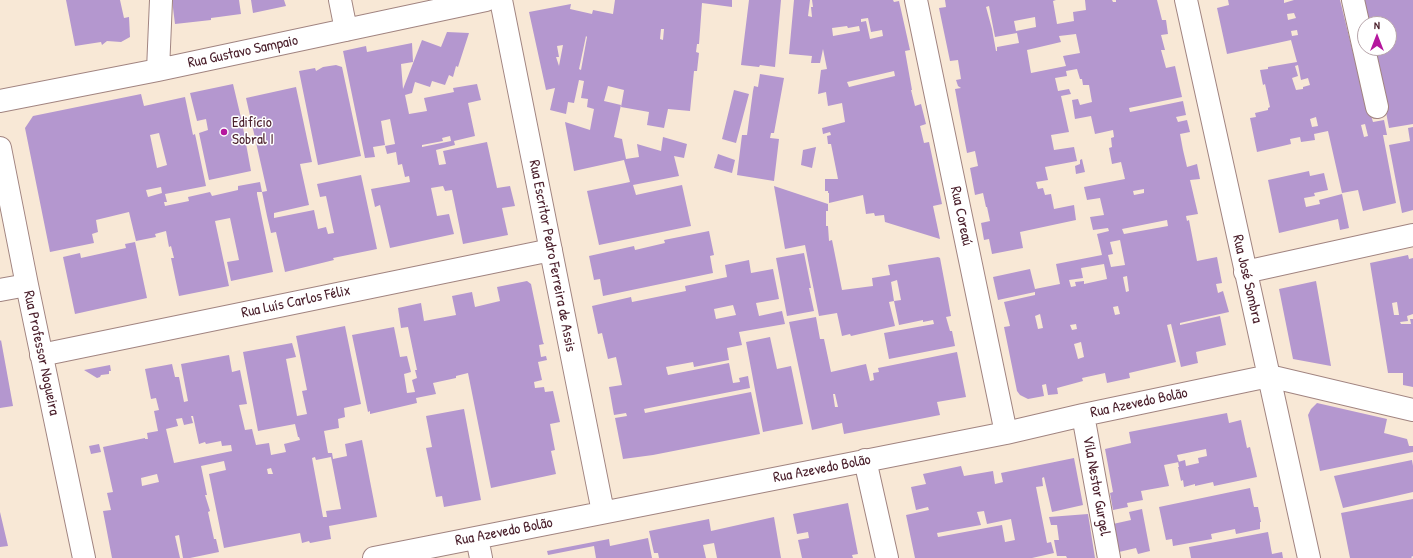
<!DOCTYPE html>
<meta charset="utf-8">
<style>
body{margin:0}
#map{position:relative;width:1413px;height:558px;overflow:hidden;background:#f8e8d6;font-family:"Patrick Hand",sans-serif}
canvas{display:block}
.north{position:absolute;left:1357px;top:16px;width:40px;height:40px;box-sizing:border-box;background:#fff;border:1px solid #b7a5aa;border-radius:50%;rotate:0deg;font-size:11px;font-weight:700;line-height:16px;text-align:center;color:#4a1f2b}
.north::after{content:'';display:block;margin:auto;width:14px;height:18px;background:#b5179e;clip-path:polygon(50% 0,100% 100%,50% 72%,0 100%)}
</style>
<div id="map">
<canvas width="1413" height="558"></canvas>
<div class="north">N</div>
</div>
<script>
const ctx = document.querySelector('canvas').getContext('2d');
ctx.lineJoin = 'round';
function fill(path, color) { ctx.fillStyle = color; ctx.fill(path, 'evenodd'); }
const toPath = rows => new Path2D(rows.map(r => 'M' + r).join(''));
function stroke(path, color, width, dash) { ctx.strokeStyle = color; ctx.lineWidth = width; ctx.lineCap = dash ? 'butt' : 'round'; ctx.setLineDash(dash || []); ctx.stroke(path); }
function drawText(font, color, halo, rows, align = 'center') {
  ctx.font = font + ' "Patrick Hand",sans-serif'; ctx.lineWidth = 3; ctx.setLineDash([]); ctx.textBaseline = 'middle'; ctx.strokeStyle = halo; ctx.fillStyle = color; for (const [text, x, y, turn = 0] of rows) {
    ctx.save(); ctx.translate(x, y); ctx.rotate((+turn || 0) * Math.PI / 180); ctx.textAlign = isNaN(turn) ? turn : align; if (halo) ctx.strokeText(text, 0, 0); ctx.fillText(text, 0, 0); ctx.restore();
  }
}
fill(toPath([
 [66,0,120,0,124,18,129,17,130,37,121,42,107,41,102,45,101,42,75,46],
 [172,0,239,0,241,14,211,18,211,20,175,24],
 [251,0,284,0,286,6,253,13],
 [615,0,732,0,732,7,702,3,699,44,697,44,696,52,699,53,697,71,694,71,690,111,668,109,664,128,647,125,649,112,621,107,624,90,608,86,604,101,621,105,614,137,622,139,626,159,639,157,637,144,661,151,663,137,687,144,684,158,674,156,679,176,633,185,636,195,682,185,691,226,599,245,587,191,630,182,624,160,574,171,565,122,590,130,594,109,587,107,588,99,581,98,584,81,579,80,574,103,568,102,566,114,550,110,555,88,546,90,529,12,571,4,570,9,592,14,593,10,613,14],
 [661,29,664,29,663,40,660,39],
 [586,36,587,37,581,70,579,69],
 [563,45,559,66,556,57,559,57,557,46],
 [749,0,781,0,775,67,760,65,759,67,741,65],
 [794,0,810,0,808,16,812,17,811,7,813,7,812,0,893,0,894,2,899,1,910,50,905,51,912,90,911,90,915,106,921,104,926,124,920,126,924,143,929,142,942,204,933,206,940,239,885,222,884,215,875,216,874,213,866,214,863,195,829,203,829,193,828,193,828,191,825,191,825,179,838,179,831,144,828,144,827,136,831,135,830,132,823,134,822,128,845,122,842,103,828,106,826,92,818,94,821,70,827,69,823,49,820,63,811,63,812,56,789,54],
 [868,18,871,32,882,30,883,36,870,39,866,21,861,22,861,19],
 [847,26,848,28,859,26,860,31,833,36,832,28],
 [894,71,895,76,849,87,847,82],
 [945,0,1056,0,1053,1,1057,24,1074,21,1073,12,1086,10,1085,0,1112,0,1113,2,1116,2,1116,0,1157,0,1162,20,1166,20,1168,34,1161,35,1165,50,1161,50,1166,68,1175,66,1182,97,1129,108,1130,112,1183,101,1186,115,1176,117,1178,122,1187,120,1190,132,1180,134,1183,150,1187,167,1197,164,1200,179,1190,180,1198,214,1186,216,1187,221,1189,220,1197,261,1217,257,1222,283,1216,284,1218,293,1223,291,1229,312,1180,323,1180,325,1220,316,1226,345,1196,352,1198,363,1181,367,1171,324,1167,325,1176,362,1129,373,1130,378,1107,383,1105,373,1082,378,1083,381,1057,388,1058,394,1048,395,1046,384,1042,385,1044,396,1028,399,1020,395,1017,391,1004,327,1010,326,1004,302,1035,295,1035,292,998,300,993,277,1030,269,1035,289,1060,284,1056,264,1102,255,1097,234,1109,231,1108,228,1093,230,1090,217,1104,215,1100,198,1087,200,1084,187,1125,179,1121,162,1112,164,1109,148,1112,147,1111,138,1114,137,1113,130,1095,134,1091,116,1075,119,1072,100,1078,99,1080,105,1092,102,1089,85,1083,85,1082,79,1080,79,1077,69,1066,71,1067,76,1055,78,1058,91,1069,89,1071,94,1061,96,1069,132,1051,135,1054,150,1074,147,1077,161,1045,167,1048,180,1036,182,1038,189,1043,188,1045,195,1051,194,1054,209,1074,205,1076,220,1020,232,1023,248,992,254,989,239,984,240,981,223,990,221,987,207,986,207,983,193,975,195,970,168,978,166,975,151,967,153,959,111,955,89,961,88,958,86,956,80,961,79,958,60,950,61,939,8,946,7],
 [989,6,995,37,1017,33,1019,43,997,47,997,51,996,51,992,29,986,7],
 [1035,17,1036,27,1016,31,1014,21],
 [1076,34,1080,53,1063,56,1066,66,1031,73,1027,50,1061,42,1059,36],
 [1144,189,1144,193,1134,195,1133,191],
 [1167,220,1168,226,1124,234,1122,229],
 [1120,240,1125,265,1111,267,1108,255,1113,254,1110,242],
 [1104,264,1107,279,1084,284,1084,281,1075,282,1076,286,1071,287,1069,280,1083,278,1081,268],
 [1127,276,1129,291,1126,292,1123,277],
 [1118,306,1120,314,1115,315,1113,307],
 [1040,314,1043,328,1038,329,1035,316],
 [1076,324,1077,329,1072,330,1070,325],
 [1081,342,1084,357,1078,359,1074,344],
 [1228,0,1284,0,1284,3,1294,0,1340,0,1358,73,1373,122,1384,120,1387,135,1383,135,1396,203,1363,211,1358,190,1342,193,1328,131,1314,134,1315,140,1301,142,1300,137,1290,139,1291,144,1257,152,1250,118,1256,117,1255,113,1268,110,1268,108,1270,107,1265,84,1263,85,1260,70,1268,69,1268,67,1297,62,1291,40,1227,54,1217,8,1229,5],
 [1294,13,1296,18,1288,20,1287,14],
 [1297,30,1298,35,1292,36,1291,31],
 [1298,65,1301,80,1308,78,1310,85,1303,87,1303,89,1296,90,1292,78,1298,76,1295,66],
 [1316,117,1318,126,1312,127,1310,119],
 [1365,124,1368,136,1364,137,1361,125],
 [1362,0,1413,0,1413,124,1389,128,1374,48,1389,48,1389,24,1364,24],
 [447,32,469,33,458,67,456,66,453,77,449,75,445,85,432,81,430,87,415,82,412,93,405,95,409,114,427,111,424,98,454,92,453,88,477,84,481,100,468,103,475,136,454,141,455,145,436,150,439,165,446,164,443,151,487,142,497,188,510,186,515,206,502,208,508,235,463,244,452,190,445,191,443,186,431,188,437,216,449,214,454,234,390,248,380,205,375,207,371,189,410,182,409,176,405,177,402,164,398,165,396,152,387,154,385,146,395,144,390,119,381,121,385,145,373,147,375,157,365,158,343,51,366,46,367,52,412,43,413,62,401,64,403,89,422,40,441,47],
 [450,136,451,141,422,147,422,145,443,141,442,138],
 [336,65,342,67,361,156,318,165,299,71,315,68,316,71,323,67],
 [760,74,784,78,774,133,771,133,770,138,779,139,774,181,737,175,742,135,747,135,753,91,754,86,758,87],
 [233,84,242,122,251,171,209,180,199,133,208,130,206,119,197,121,190,93],
 [296,87,312,162,300,164,309,205,274,213,274,218,314,210,318,229,326,227,328,234,334,233,326,196,320,197,317,184,361,175,377,249,333,258,334,260,285,272,276,232,271,233,267,216,262,192,267,191,246,98],
 [734,90,749,94,736,143,722,139],
 [141,94,144,106,185,97,193,135,195,134,206,186,165,194,167,202,164,202,165,206,189,201,188,197,210,192,212,196,238,190,238,186,260,182,262,192,257,192,257,194,273,272,231,281,227,262,239,260,230,218,215,221,229,286,179,296,171,258,174,258,171,246,169,247,166,231,155,234,156,237,136,241,129,212,96,220,98,232,92,234,94,243,50,252,25,128,33,116],
 [159,133,167,165,157,168,150,135],
 [161,187,162,193,148,197,146,190],
 [1413,127,1413,210,1402,213,1389,145,1410,141,1408,128],
 [816,147,812,168,801,165,803,150],
 [718,154,735,160,732,173,714,168],
 [1082,159,1085,172,1076,174,1075,166,1080,164,1080,160],
 [1309,171,1310,176,1324,173,1328,190,1314,193,1315,196,1304,198,1306,207,1320,204,1319,200,1342,194,1349,228,1340,230,1338,219,1279,233,1268,180],
 [774,186,828,204,828,211,826,211,826,226,828,226,829,241,832,240,842,290,873,286,872,278,890,275,888,265,938,257,940,258,951,316,946,317,950,331,952,331,955,346,889,359,884,333,934,324,933,320,923,322,923,320,899,325,894,301,889,302,895,326,851,336,850,334,842,336,837,313,819,316,805,245,785,249],
 [897,280,901,300,894,301,891,282],
 [709,231,714,255,710,256,713,273,603,296,600,279,594,280,589,256,634,246,635,250,665,243,664,240],
 [135,242,147,298,75,314,63,257,80,253,81,258,126,248,125,244],
 [804,253,811,288,809,288,814,311,787,316,776,258],
 [1408,255,1409,259,1413,258,1413,314,1407,316,1408,321,1400,322,1401,324,1411,324,1410,319,1413,319,1413,387,1403,385,1403,373,1388,373,1370,263],
 [1397,302,1399,315,1394,315,1392,303],
 [749,260,751,273,773,269,779,299,756,303,759,316,782,311,785,324,739,332,742,345,727,348,729,360,694,367,693,362,666,367,668,375,729,363,733,383,740,382,739,378,748,376,750,388,644,409,645,413,751,392,760,434,653,455,623,459,615,418,627,416,626,413,614,415,609,387,622,385,616,357,608,359,602,333,598,334,592,306,631,297,632,302,686,291,685,286,727,277,725,265],
 [733,305,736,315,716,319,714,309],
 [527,281,531,284,543,342,544,344,539,345,541,357,546,356,547,360,538,362,542,380,534,382,535,388,544,387,545,392,553,391,560,422,550,424,555,450,551,451,556,474,491,488,468,373,456,376,456,378,433,383,436,394,416,398,417,403,370,414,370,411,368,412,352,335,394,327,400,357,407,356,411,372,404,374,407,393,415,392,412,380,417,378,415,370,417,370,408,327,401,328,398,308,421,303,424,321,456,315,452,296,472,292,475,307,500,301,497,287],
 [1316,281,1331,366,1293,359,1279,289],
 [816,317,820,339,824,339,831,372,866,364,870,381,874,380,873,373,879,372,878,368,957,352,966,397,937,402,940,415,844,434,842,423,812,430,789,322],
 [833,394,835,394,838,407,835,407],
 [345,326,361,404,344,408,345,417,338,419,339,428,324,431,328,453,332,453,333,459,347,456,345,444,362,440,377,517,329,526,331,539,310,543,309,541,302,543,300,533,224,548,209,474,226,470,224,461,201,466,207,495,205,495,210,511,208,512,214,539,216,539,219,552,190,558,183,558,179,535,175,536,180,558,112,558,103,511,111,510,107,493,113,492,103,447,145,438,145,439,148,439,147,433,158,431,154,411,159,410,156,398,151,399,145,369,172,364,175,377,179,377,184,402,188,401,181,364,229,355,232,372,240,370,247,404,239,405,245,430,252,429,256,445,269,443,271,455,286,452,284,444,300,440,299,437,298,437,295,424,258,431,243,352,292,343,296,357,286,359,297,416,307,414,302,391,307,390,296,336],
 [191,416,193,416,199,444,205,442,206,444,221,441,222,446,231,445,232,451,174,463,166,429,178,426,176,419,182,418,184,425,193,423],
 [315,457,316,460,331,457,341,509,326,511,327,517,323,517,312,458],
 [271,468,273,474,268,474,267,469],
 [157,474,159,482,142,486,141,478],
 [770,337,777,369,791,366,803,424,763,432,746,342],
 [1,340,13,406,0,408,0,341],
 [110,365,111,371,109,371,109,374,101,375,100,377,97,378,84,370],
 [1317,403,1387,419,1384,433,1407,439,1409,446,1413,446,1413,452,1320,471,1308,415,1311,409],
 [464,409,481,500,444,507,442,496,436,497,426,448,432,447,426,416],
 [1227,413,1229,423,1241,420,1247,448,1250,447,1257,477,1214,486,1213,482,1195,486,1195,484,1184,487,1183,480,1181,481,1178,467,1179,467,1178,462,1185,460,1186,466,1199,463,1198,458,1207,456,1206,449,1177,455,1179,462,1164,465,1169,486,1141,491,1143,500,1127,503,1128,507,1113,510,1110,493,1113,492,1105,449,1131,443,1129,432],
 [99,444,101,452,91,454,89,446],
 [1074,458,1083,505,1052,512,1044,477,1042,478,1043,486,1036,487,1047,543,1051,542,1054,553,1032,558,915,558,906,515,929,510,928,507,916,510,911,487,926,484,923,474,961,466,964,476,993,471,995,484,1003,482,1001,473],
 [984,511,987,524,1011,519,1015,540,1005,542,1002,525,938,537,937,533,981,525,977,512],
 [1412,460,1413,466,1413,492,1343,508,1334,476],
 [1250,488,1254,507,1258,507,1261,522,1260,522,1260,529,1236,534,1235,529,1211,534,1212,539,1173,546,1172,539,1166,540,1159,507],
 [1413,499,1413,556,1411,557,1412,558,1350,558,1341,513],
 [848,503,858,554,852,555,853,558,802,558,798,540,809,538,808,532,797,534,793,514],
 [1142,509,1150,551,1138,554,1136,548,1119,552,1113,524,1131,520,1129,512],
 [0,512,8,546,0,547],
 [1088,514,1095,558,1067,558,1066,556,1057,556,1054,540,1059,540,1057,525,1051,525,1049,517],
 [774,517,781,558,717,558,714,543,703,545,706,558,659,558,658,553,654,553,649,531,709,519,711,531],
 [1268,532,1272,554,1282,552,1283,558,1191,558,1189,547],
 [648,538,652,558,596,558,594,546,548,555,547,551,609,539,610,546]
]), '#b497cf');
const minor = toPath([
 [340,0,346,30],
 [501,0,603,512],
 [916,0,1006,433],
 [1186,0,1309,558],
 [1353,0,1377,107],
 [158,70,161,0],
 [0,101,158,70,486,0],
 [0,148,27,285,84,558],
 [1245,272,1413,235],
 [0,290,27,285],
 [41,355,551,250],
 [1083,415,1109,558],
 [865,460,887,558],
 [477,538,481,558],
 [374,558,1006,433,1083,415,1269,376,1413,410]
]);
stroke(minor, '#a18480', 24);
stroke(minor, '#fff', 22);
for (const [x, y, r, color] of [
 [224,132,4,"#b5179e"]
]) { const dot = new Path2D(); dot.arc(x, y, r, 0, 2 * Math.PI); ctx.fillStyle = color; ctx.fill(dot); stroke(dot, '#fff', 1.5); }
drawText('15px', '#4a1f2b', '#fff', [
 ["Rua Gustavo Sampaio",243,52,-12],
 ["Rua Coreaú",961,216,78],
 ["Rua Escritor Pedro Ferreira de Assis",552,256,79],
 ["Rua José Sombra",1247,279,77],
 ["Rua Luís Carlos Félix",296,302,-12],
 ["Rua Professor Nogueira",41,353,78],
 ["Rua Azevedo Bolão",1139,403,-12],
 ["Rua Azevedo Bolão",822,469,-11],
 ["Vila Nestor Gurgel",1096,486,80],
 ["Rua Azevedo Bolão",504,532,-11]
]);
drawText('15px', '#4a1f2b', '#fff', [
 ["Edifício",232,123],
 ["Sobral I",232,140]
], 'left');
</script>
